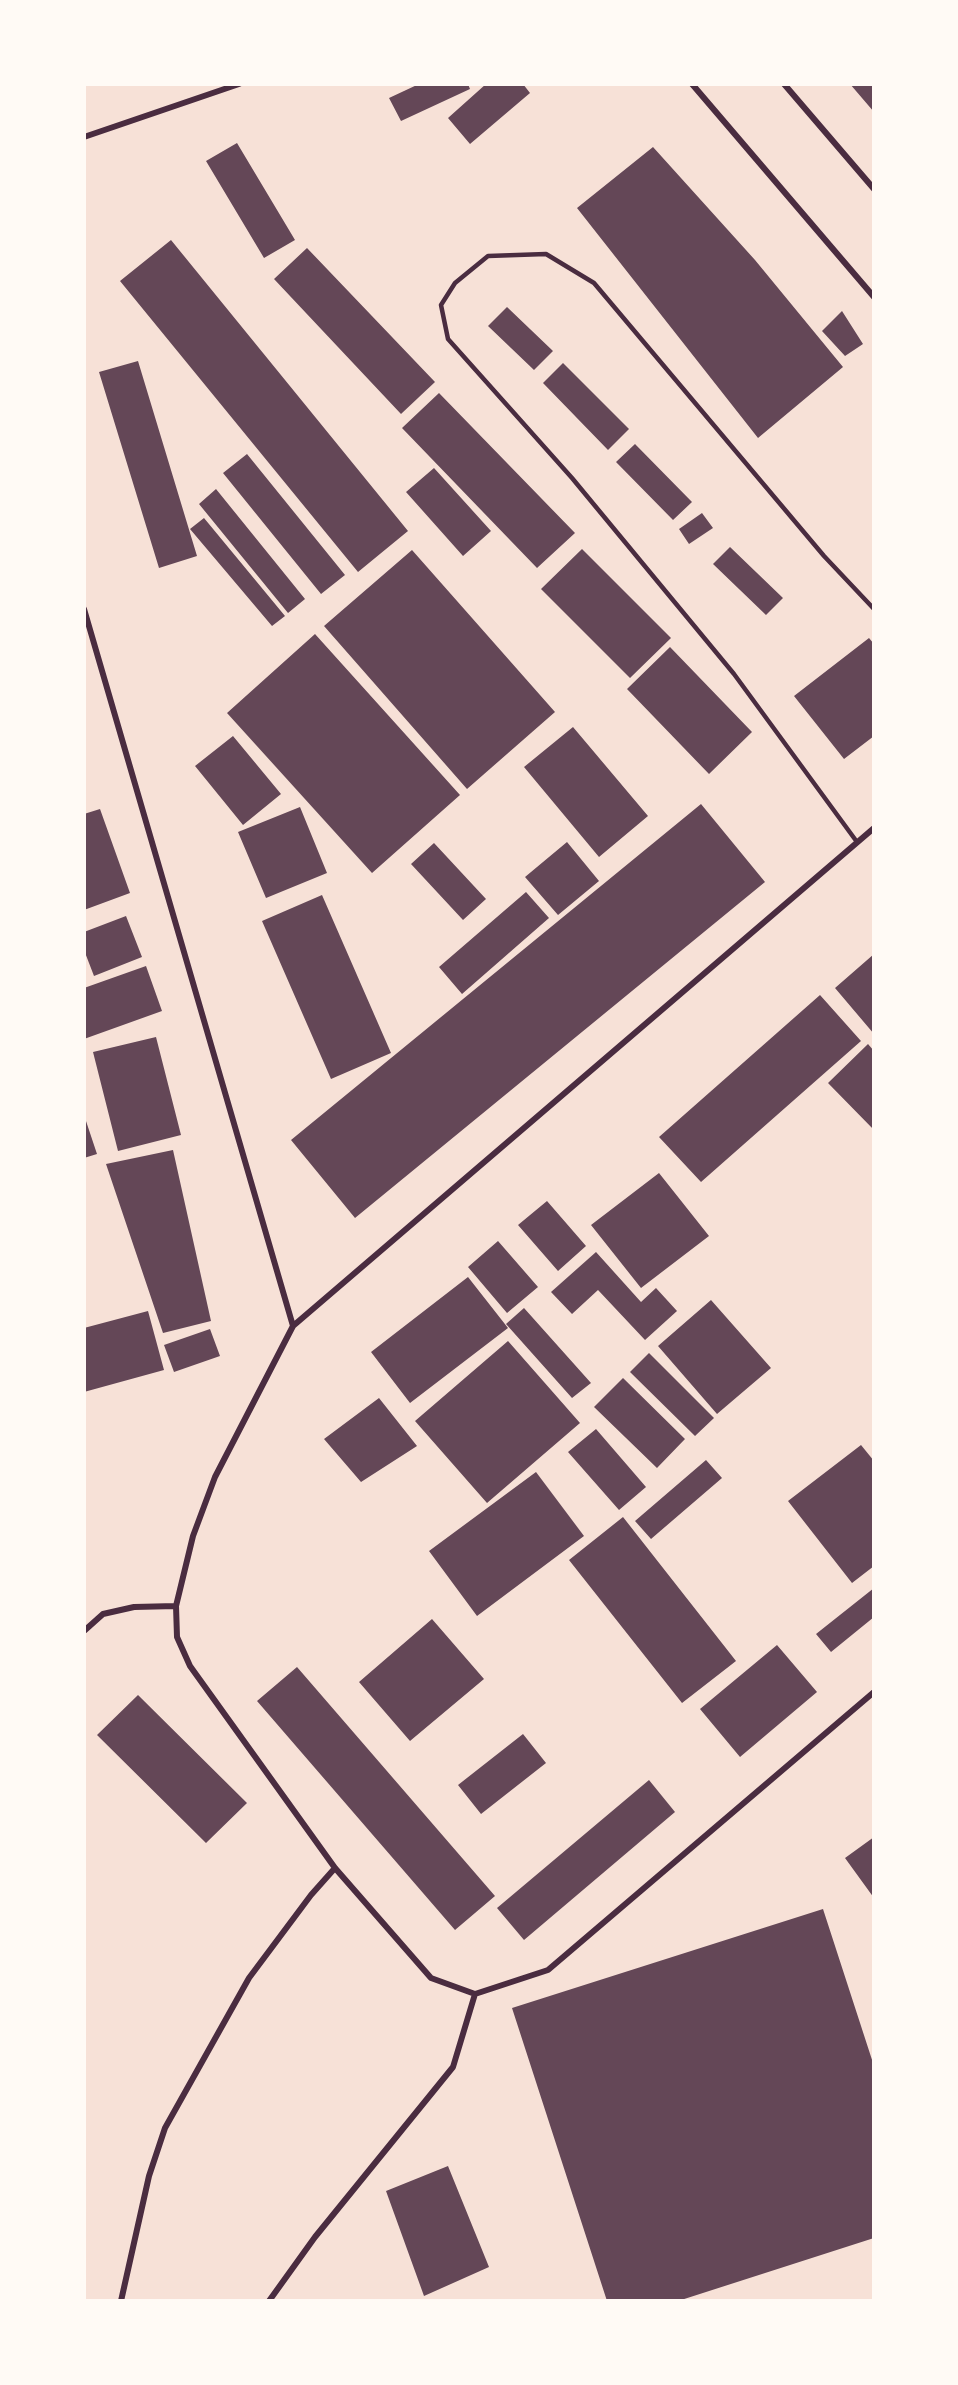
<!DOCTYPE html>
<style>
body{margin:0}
#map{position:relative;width:958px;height:2385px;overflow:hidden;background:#f7e1d7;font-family:"Sofia Sans Condensed",sans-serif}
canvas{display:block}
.frame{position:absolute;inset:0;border:86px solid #fffaf5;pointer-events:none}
</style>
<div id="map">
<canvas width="958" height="2385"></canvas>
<div class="frame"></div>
</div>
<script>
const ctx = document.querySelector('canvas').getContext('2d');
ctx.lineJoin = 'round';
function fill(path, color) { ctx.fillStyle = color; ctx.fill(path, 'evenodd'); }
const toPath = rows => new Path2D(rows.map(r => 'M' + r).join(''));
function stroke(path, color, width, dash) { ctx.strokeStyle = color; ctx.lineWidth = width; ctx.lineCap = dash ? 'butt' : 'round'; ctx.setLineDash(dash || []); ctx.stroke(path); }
fill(toPath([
 [419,84,468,84,470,89,401,121,389,98],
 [486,84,523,84,530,93,470,144,448,118],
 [850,84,874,84,874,112],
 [237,143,295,240,264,258,206,161],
 [653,147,755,260,843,367,758,438,577,208],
 [171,240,408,531,358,572,120,281],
 [307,248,435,382,401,414,274,279],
 [507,307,553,351,534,370,488,326],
 [842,311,863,344,845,356,822,331],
 [138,361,197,556,159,568,99,372],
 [563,363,629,429,608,450,543,383],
 [439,393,575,533,537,568,402,428],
 [635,444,692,502,673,520,616,462],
 [247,454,345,575,321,594,223,473],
 [434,468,491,531,463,556,406,492],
 [216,489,305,599,288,613,199,504],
 [702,513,713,528,689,544,679,529],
 [204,518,285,616,272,626,190,529],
 [730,547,783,598,766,615,713,564],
 [582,549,671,638,630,678,541,589],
 [412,550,555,712,467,789,324,626],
 [315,634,460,795,372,873,227,713],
 [869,638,874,644,874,736,844,759,794,696],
 [670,647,752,732,709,774,627,689],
 [573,727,648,816,599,857,524,767],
 [233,736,281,794,243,825,195,766],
 [701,804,765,882,355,1218,291,1140],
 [300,807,327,873,266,898,238,832],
 [100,809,130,893,84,910,84,814],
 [567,842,599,881,558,915,525,877],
 [434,843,486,899,463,920,411,864],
 [526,892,549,918,462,994,439,967],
 [322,895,391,1053,331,1079,262,921],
 [126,916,142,957,94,976,84,950,84,932],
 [874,954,874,1034,835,988],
 [146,966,162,1011,84,1039,84,988],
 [820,995,861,1041,701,1182,659,1137],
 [156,1037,181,1135,118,1151,93,1052],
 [868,1044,874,1051,874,1130,828,1083],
 [84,1115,97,1154,84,1158],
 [173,1150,211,1321,163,1333,106,1164],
 [659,1173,709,1236,641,1288,591,1225],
 [547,1201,586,1246,558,1271,518,1225],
 [498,1241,538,1287,507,1313,468,1267],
 [596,1252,641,1302,656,1288,677,1311,645,1340,598,1290,572,1314,551,1292],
 [468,1277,508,1328,410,1403,371,1352],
 [711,1300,771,1368,717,1414,658,1346],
 [524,1308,591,1383,572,1398,506,1324],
 [148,1311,164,1370,84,1392,84,1328],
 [210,1329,220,1356,174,1372,164,1345],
 [508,1341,580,1423,487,1503,415,1421],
 [649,1353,714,1418,695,1436,630,1372],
 [623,1378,685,1439,657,1468,594,1407],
 [379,1398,417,1446,361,1482,324,1439],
 [596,1429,646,1487,619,1510,568,1452],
 [861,1445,874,1461,874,1566,852,1583,788,1501],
 [706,1460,722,1478,651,1539,635,1521],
 [536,1472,584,1536,477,1616,429,1551],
 [623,1517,736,1661,682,1703,569,1560],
 [874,1588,874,1617,831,1652,816,1634],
 [432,1619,484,1679,410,1741,359,1682],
 [777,1645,817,1692,740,1757,700,1709],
 [297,1667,495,1896,455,1930,257,1701],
 [138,1695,247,1803,206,1843,97,1735],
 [523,1734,546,1763,481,1814,458,1785],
 [649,1780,675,1812,524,1940,497,1908],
 [874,1837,874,1898,845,1858],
 [823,1909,874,2066,874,2238,678,2301,607,2301,512,2008],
 [448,2166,489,2267,424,2296,386,2191]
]), '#644757');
stroke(toPath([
 [857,842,734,674,572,478,448,339,441,305,455,283,488,256,546,254,594,283,824,556,874,609]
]), '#4a2c40', 4.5);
stroke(toPath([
 [692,84,874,297],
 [784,84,874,189],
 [84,137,239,84],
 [84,609,293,1326],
 [874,828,293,1326,215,1477,193,1536,176,1606,177,1637,190,1666,335,1868,431,1978,475,1994,548,1970,874,1692],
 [84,1631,103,1614,134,1607,176,1606],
 [121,2301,149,2176,165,2128,249,1978,311,1895,335,1868],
 [269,2301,315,2237,453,2067,475,1994]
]), '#4a2c40', 6);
</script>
